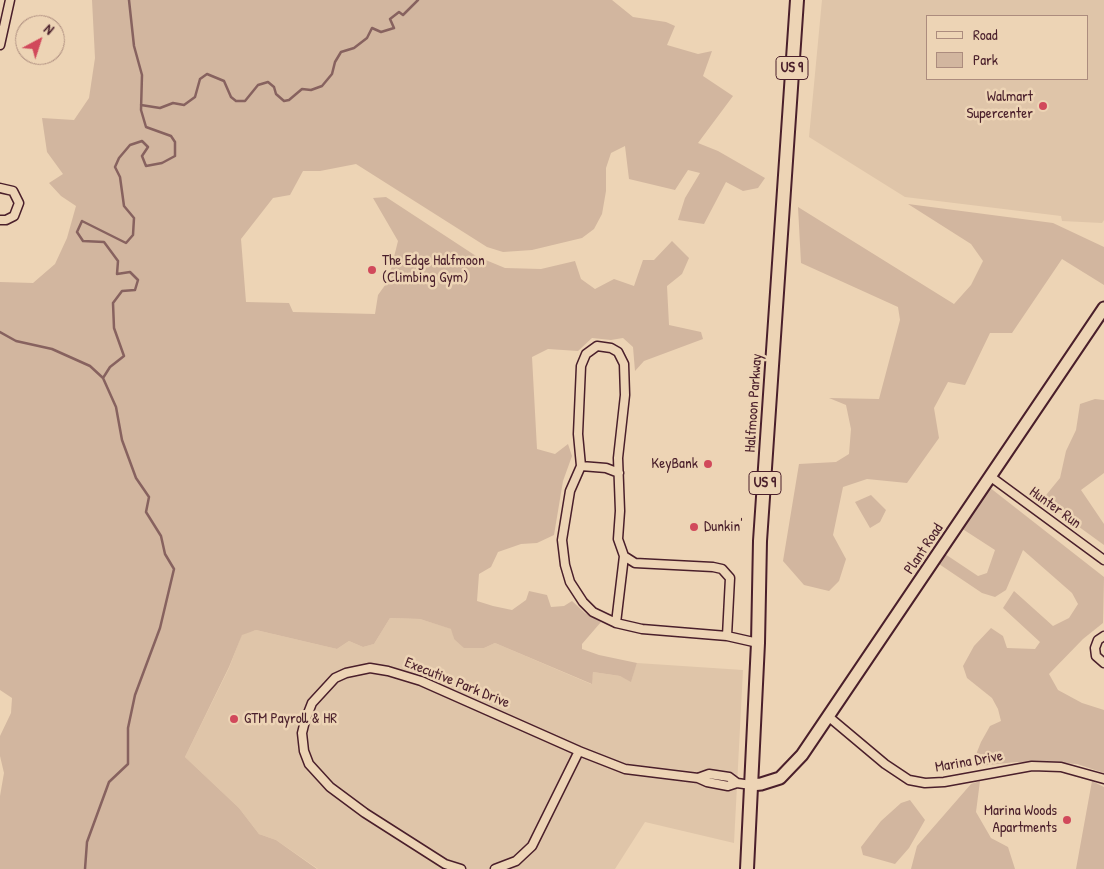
<!DOCTYPE html>
<style>
body{margin:0}
#map{position:relative;width:1104px;height:869px;overflow:hidden;background:#edd4b5;font-family:"Patrick Hand",sans-serif}
canvas{display:block}
.legend{position:absolute;left:926px;top:15px;width:162px;height:65px;box-sizing:border-box;background:#edd4b5;border:1px solid #ac8c7e;margin:0;padding:6px 9px;list-style:none;font-size:15px;color:#4a1f2b}
.legend li{display:flex;align-items:center;gap:10px;height:25px}
.legend b{width:25px;border:1px solid #ac8c7e}
.north{position:absolute;left:15px;top:15px;width:50px;height:50px;box-sizing:border-box;background:#edd4b5;border:1px solid #ac8c7e;border-radius:50%;rotate:40deg;font-size:14px;font-weight:700;line-height:20px;text-align:center;color:#4a1f2b}
.north::after{content:'';display:block;margin:auto;width:18px;height:22px;background:#d1495b;clip-path:polygon(50% 0,100% 100%,50% 72%,0 100%)}
</style>
<div id="map">
<canvas width="1104" height="869"></canvas>
<ul class="legend">
<li><b style="height:6px;background:#edd4b5"></b>Road</li>
<li><b style="height:14px;background:#d2b69f"></b>Park</li>
</ul>
<div class="north">N</div>
</div>
<script>
const ctx = document.querySelector('canvas').getContext('2d');
ctx.lineJoin = 'round';
function fill(path, color) { ctx.fillStyle = color; ctx.fill(path, 'evenodd'); }
const toPath = rows => new Path2D(rows.map(r => 'M' + r).join(''));
function stroke(path, color, width, dash) { ctx.strokeStyle = color; ctx.lineWidth = width; ctx.lineCap = dash ? 'butt' : 'round'; ctx.setLineDash(dash || []); ctx.stroke(path); }
function drawText(font, color, halo, rows, align = 'center') {
  ctx.font = font + ' "Patrick Hand",sans-serif'; ctx.lineWidth = 5; ctx.setLineDash([]); ctx.textBaseline = 'middle'; ctx.strokeStyle = halo; ctx.fillStyle = color; for (const [text, x, y, turn = 0] of rows) {
    ctx.save(); ctx.translate(x, y); ctx.rotate((+turn || 0) * Math.PI / 180); ctx.textAlign = isNaN(turn) ? turn : align; if (halo) ctx.strokeText(text, 0, 0); ctx.fillText(text, 0, 0); ctx.restore();
  }
}
fill(toPath([
 [822,0,1104,0,1104,220,1102,223,1062,221,1061,216,905,197,809,137],
 [928,16,1088,16,1088,79,928,79],
 [390,618,420,619,452,629,454,639,484,648,495,643,591,684,593,672,620,676,631,681,637,663,743,670,734,843,645,822,615,869,318,869,276,840,259,834,239,808,185,757,229,668,242,634,256,630,337,649,349,641,363,647,374,644]
]), '#dfc5a9');
fill(toPath([
 [92,0,612,0,633,17,666,22,675,26,667,45,698,54,712,51,703,76,733,96,698,143,718,151,765,178,758,188,743,191,726,182,704,224,678,220,685,198,700,173,688,170,675,190,629,179,625,146,611,153,606,168,606,191,602,214,594,229,582,238,532,250,503,252,487,247,356,164,320,171,303,171,290,195,273,198,241,239,246,302,289,303,293,312,375,314,378,295,388,281,398,241,373,198,386,197,476,256,505,268,541,269,575,261,581,279,595,289,614,279,634,286,643,260,654,260,672,241,689,258,682,274,667,286,669,325,701,332,703,339,644,361,635,371,633,347,623,338,611,340,592,338,578,351,548,349,532,357,537,449,555,454,568,444,572,456,563,481,554,535,537,543,521,544,498,552,491,567,479,574,477,601,493,606,512,610,526,600,529,591,547,595,551,607,564,606,572,601,585,613,601,622,582,644,582,649,599,655,637,663,631,682,620,676,593,672,592,684,495,643,484,648,464,648,454,639,451,629,420,619,390,618,374,644,363,647,349,641,337,649,256,630,242,635,229,667,185,757,239,808,259,834,276,840,317,869,0,869,0,796,4,773,0,756,0,736,11,713,12,698,0,690,0,282,33,283,55,264,67,238,76,206,61,196,49,183,63,174,47,152,42,118,74,120,89,98,95,58],
 [908,204,1053,223,1104,247,1104,285,1062,259,1012,333,990,333,965,385,948,382,934,408,939,438,907,483,867,479,843,487,833,535,846,559,839,581,829,591,804,585,783,561,799,464,836,462,849,454,851,429,846,405,829,398,879,399,900,320,898,307,801,263,798,207,954,304,971,285,983,261,971,244],
 [1095,399,1104,400,1104,473,1081,490,1104,524,1104,545,1042,500,1060,478,1066,451,1076,430,1080,404],
 [989,487,1104,577,1103,623,1083,639,1049,674,1058,690,1082,703,1104,710,1104,773,1077,764,1038,762,1016,762,979,766,975,757,981,742,990,726,1001,721,998,709,992,698,967,678,963,666,974,646,991,628,1003,636,1007,648,1035,649,1040,642,1003,608,1014,591,1053,626,1069,618,1078,604,1072,593,1023,550,1006,590,995,597,982,593,939,564,945,554,978,576,987,573,995,550,961,528],
 [871,495,886,510,880,522,870,528,855,502],
 [980,781,976,812,991,838,1008,847,1015,869,911,869,917,846,971,784],
 [1092,781,1104,787,1104,869,1076,869],
 [910,800,925,820,909,848,895,864,863,855,861,847,881,821,901,803]
]), '#d2b69f');
stroke(toPath([
 [141,105,160,108,173,103,184,105,195,97,200,79,207,74,224,81,231,97,236,101,245,101,258,85,268,82,274,87,276,94,284,101,289,100,302,89,311,90,322,86,332,74,335,62,341,52,354,48,367,38,372,28,381,32,394,28,390,19,399,12,403,15,418,0],
 [0,332,16,341,52,349,90,366,103,378],
 [85,869,87,842,109,782,128,764,128,728,135,695,160,628,174,569,165,554,161,536,146,512,149,497,136,478,122,440,116,407,103,378,110,367,124,356,114,328,113,303,122,291,135,290,138,280,130,272,117,274,118,261,104,242,83,241,77,232,82,221,126,243,133,235,134,218,124,206,120,177,115,167,119,158,130,145,142,141,148,147,142,156,146,166,162,163,175,156,175,142,171,136,146,127,141,110,142,75,134,46,129,0]
]), '#87625f', 2.5);
const street = toPath([
 [0,45,10,0],
 [0,188,13,191,19,203,14,216,6,220,0,220],
 [581,466,606,468,619,473],
 [991,477,1104,560],
 [624,556,635,563,713,567,722,569,730,578,727,636],
 [616,623,624,556,618,539,620,511,618,458,625,395,624,364,618,352,611,348,597,346,586,354,581,366,578,434,581,466,570,491,562,540,565,565,570,582,583,602,593,612,616,623,642,629,727,636,758,643],
 [1104,636,1098,640,1095,648,1096,656,1104,663],
 [829,717,885,764,909,780,925,783,944,782,1032,766,1061,767,1104,779],
 [579,751,625,769,698,778,707,782,728,786,737,783,751,785],
 [698,778,709,774,729,777,737,783],
 [461,869,445,864,365,813,330,787,309,764,304,751,302,733,305,721,312,703,335,678,346,673,370,668,388,671,421,681,579,751,532,846,516,861,495,869]
]);
const secondary = toPath([
 [751,785,761,784,780,778,802,755,1104,308]
]);
const primary = toPath([
 [747,869,758,643,760,541,797,0]
]);
stroke(street, '#4a1f2b', 11);
stroke(secondary, '#4a1f2b', 15);
stroke(primary, '#4a1f2b', 16);
stroke(street, '#edd4b5', 8);
stroke(secondary, '#edd4b5', 11);
stroke(primary, '#edd4b5', 12);
for (const [x, y, r, color] of [
 [1043,106,5,"#d1495b"],
 [372,270,5,"#d1495b"],
 [708,464,5,"#d1495b"],
 [694,527,5,"#d1495b"],
 [234,719,5,"#d1495b"],
 [1067,820,5,"#d1495b"]
]) { const dot = new Path2D(); dot.arc(x, y, r, 0, 2 * Math.PI); ctx.fillStyle = color; ctx.fill(dot); stroke(dot, '#edd4b5', 2); }
for (const [x, y, w] of [
 [792,68,32],
 [765,483,32]
]) { const box = new Path2D(); box.roundRect(x - w / 2, y - 11.5, w, 23, 4); ctx.fillStyle = '#edd4b5'; ctx.fill(box); stroke(box, '#4a1f2b', 1); }
drawText('bold 14px', '#4a1f2b', null, [
 ["US 9",792,68],
 ["US 9",765,483]
]);
drawText('15px', '#4a1f2b', '#edd4b5', [
 ["Walmart",1033,97],
 ["Supercenter",1033,114],
 ["The Edge Halfmoon",382,261,"left"],
 ["(Climbing Gym)",382,278,"left"],
 ["KeyBank",698,464],
 ["Dunkin'",704,527,"left"],
 ["GTM Payroll & HR",244,719,"left"],
 ["Marina Woods",1057,811],
 ["Apartments",1057,828]
], 'right');
drawText('15px', '#4a1f2b', '#edd4b5', [
 ["Halfmoon Parkway",754,403,-86],
 ["Hunter Run",1055,508,36],
 ["Plant Road",924,549,-56],
 ["Executive Park Drive",457,683,22],
 ["Marina Drive",969,762,-10]
]);
</script>
